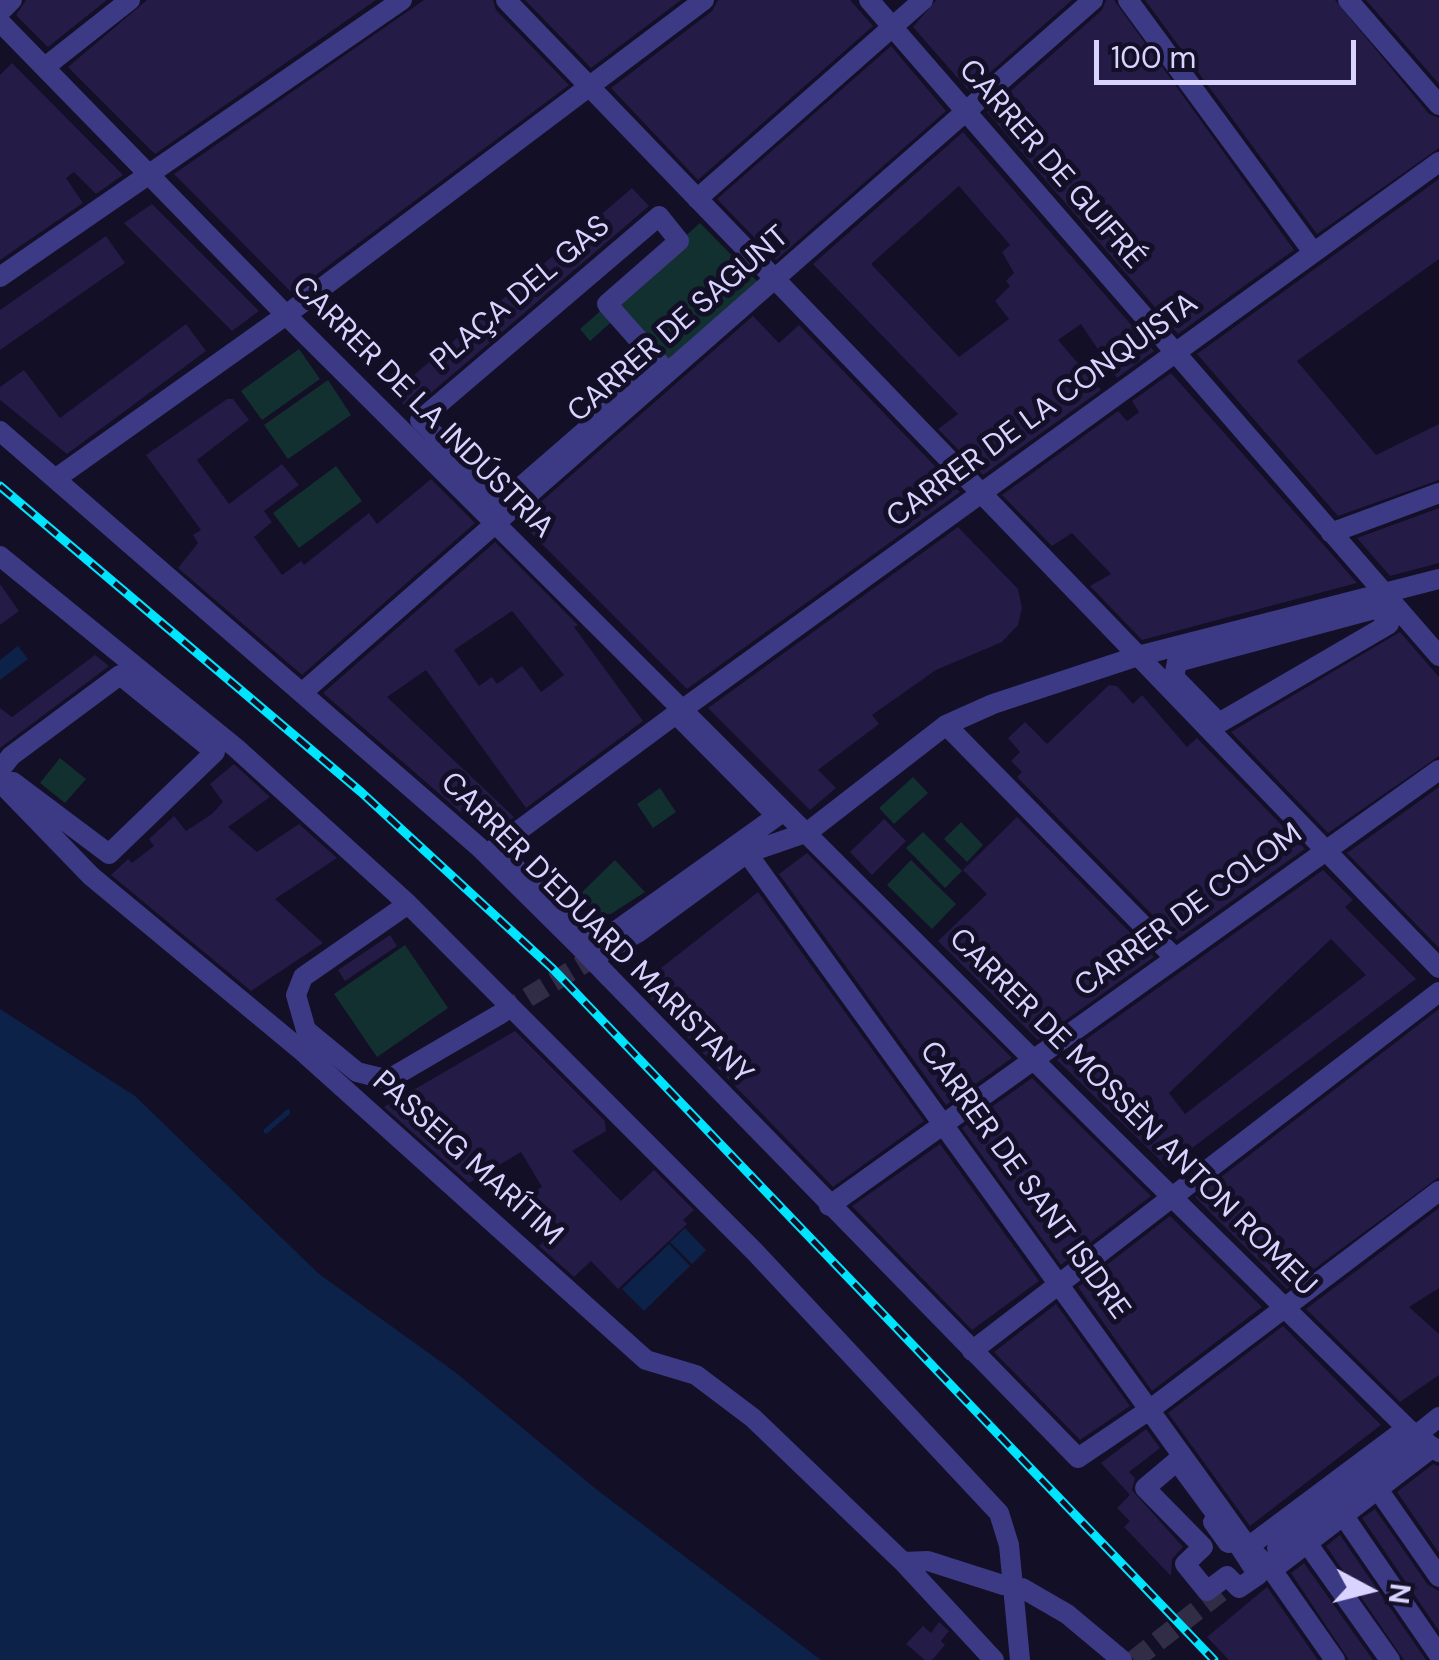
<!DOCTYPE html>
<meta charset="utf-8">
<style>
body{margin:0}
#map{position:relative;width:1439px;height:1660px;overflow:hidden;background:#130f26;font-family:"DM Sans",sans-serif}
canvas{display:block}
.north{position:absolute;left:1319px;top:1540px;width:100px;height:100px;-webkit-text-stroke:8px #130f26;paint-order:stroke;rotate:97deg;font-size:28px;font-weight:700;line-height:40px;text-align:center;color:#d9d4ff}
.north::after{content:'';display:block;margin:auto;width:35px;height:45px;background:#d9d4ff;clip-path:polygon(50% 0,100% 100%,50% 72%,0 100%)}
.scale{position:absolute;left:1094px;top:40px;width:262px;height:45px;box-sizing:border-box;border:5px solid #d9d4ff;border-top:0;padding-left:12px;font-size:30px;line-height:35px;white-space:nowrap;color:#d9d4ff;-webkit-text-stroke:8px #130f26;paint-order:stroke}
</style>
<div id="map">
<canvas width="1439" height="1660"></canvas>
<div class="north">N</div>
<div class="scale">100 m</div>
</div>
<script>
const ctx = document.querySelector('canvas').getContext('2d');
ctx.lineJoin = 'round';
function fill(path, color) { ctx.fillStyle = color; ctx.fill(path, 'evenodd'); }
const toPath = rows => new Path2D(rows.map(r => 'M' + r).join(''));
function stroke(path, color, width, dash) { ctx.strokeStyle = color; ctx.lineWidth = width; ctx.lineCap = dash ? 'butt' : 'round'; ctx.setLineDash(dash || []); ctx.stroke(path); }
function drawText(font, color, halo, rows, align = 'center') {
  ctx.font = font + ' "DM Sans",sans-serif'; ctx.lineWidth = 10; ctx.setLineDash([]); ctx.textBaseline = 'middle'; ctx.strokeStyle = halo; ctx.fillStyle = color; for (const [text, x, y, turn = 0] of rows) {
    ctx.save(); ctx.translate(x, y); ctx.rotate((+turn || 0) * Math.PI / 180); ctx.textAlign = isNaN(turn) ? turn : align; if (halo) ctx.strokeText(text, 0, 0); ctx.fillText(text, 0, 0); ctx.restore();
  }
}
fill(toPath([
 [700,223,758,282,661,365,618,316,590,341,580,329],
 [299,349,320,379,262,420,241,391],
 [328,380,351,415,288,459,264,425],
 [336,466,362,501,299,548,273,513],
 [60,758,86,779,65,803,40,783],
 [913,777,928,793,894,824,879,808],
 [660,788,676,812,653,828,637,804],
 [961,822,983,845,967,862,944,839],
 [923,832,962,871,945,888,906,848],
 [615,860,645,892,611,914,598,914,579,895],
 [911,860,956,904,932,929,887,885],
 [405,945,448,1008,377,1057,334,994]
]), '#12302f');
fill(toPath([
 [18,646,28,659,0,680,0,660],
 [0,1009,135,1096,319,1274,455,1372,596,1489,821,1660,0,1660],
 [685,1228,706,1250,692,1264,670,1242],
 [669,1244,690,1266,644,1311,622,1289]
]), '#0c2248');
stroke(toPath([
 [266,1131,288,1112]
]), '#0c2248', 5);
fill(toPath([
 [26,0,107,0,48,47,16,15],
 [147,0,376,0,155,154,68,67],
 [424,0,493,0,496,10,569,85,292,293,174,174],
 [525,0,681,0,591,68],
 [718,0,850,0,873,26,698,180,611,88,712,11],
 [936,0,1072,0,969,91,913,27],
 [1106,0,1114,0,1294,250,1178,334,987,112,1102,10],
 [1145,0,1335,0,1429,114,1439,118,1439,148,1317,234],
 [1366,0,1439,0,1439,84],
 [891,46,946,111,776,260,717,199],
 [12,63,123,175,96,194,74,172,66,178,83,203,0,260,0,75],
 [963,132,1154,351,1117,378,1081,324,1058,340,1101,390,983,475,938,429,958,414,813,264],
 [959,186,1010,245,1002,252,1014,273,1006,281,1010,286,995,301,1009,319,959,357,871,264],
 [1439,179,1439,259,1297,361,1376,455,1439,424,1439,480,1338,516,1197,354],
 [632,188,649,206,410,411,393,393],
 [152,204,259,311,232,331,124,223],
 [106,236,125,263,0,350,0,310],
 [753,316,779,343,799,325,960,492,687,689,519,521],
 [186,324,206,351,67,454,0,400,0,387,24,370,60,418],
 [1171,373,1322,543,1357,583,1142,640,1090,586,1111,574,1072,533,1052,546,1002,495,1118,411,1127,421,1139,412,1132,401],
 [227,399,233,399,249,420,197,460,229,504,282,464,299,485,264,511,272,522,254,537,282,575,301,561,304,565,369,513,377,524,431,479,475,523,302,675,178,568,198,543,193,535,201,530,146,455],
 [1439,508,1439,563,1390,576,1357,538],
 [958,527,1018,589,1022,608,1018,625,1002,642,936,670,872,715,879,724,818,770,836,788,810,810,708,708],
 [495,542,578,625,574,627,643,721,526,808,426,670,387,697,514,817,488,836,323,693],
 [512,611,564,675,541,692,522,666,497,684,492,677,479,686,454,650],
 [0,584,19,611,0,625],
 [1400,632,1439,677,1439,756,1328,833,1231,732],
 [95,655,109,666,0,748,0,708,12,717],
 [1109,685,1117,686,1133,704,1142,695,1187,747,1197,738,1305,849,1177,940,1017,777,1022,772,1011,761,1020,752,1008,738,1025,722,1047,744],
 [234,764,270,797,228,827,257,852,299,824,337,858,275,899,323,943,251,991,111,875,128,859,132,863,154,846,149,839,174,816,186,831,212,814,223,802,210,784],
 [1439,787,1439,948,1347,853],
 [1017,817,1154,957,1038,1040,938,941,987,894,963,870],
 [884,819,906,841,872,875,850,852],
 [807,853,1012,1058,946,1105,779,874],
 [1323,870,1353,900,1345,907,1416,979,1167,1167,1057,1060],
 [1331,939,1366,975,1185,1114,1169,1093],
 [758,892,924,1121,833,1187,638,986],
 [390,935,397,946,345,981,338,970],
 [1439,1009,1439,1177,1287,1289,1195,1197],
 [515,1031,605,1121,606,1131,572,1151,621,1201,654,1170,694,1210,683,1220,687,1224,618,1289,591,1261,574,1277,539,1246,559,1227,531,1193,542,1187,521,1152,469,1183,384,1107],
 [1032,1078,1151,1196,1061,1265,962,1128],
 [940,1144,1039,1281,972,1330,852,1206],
 [1439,1208,1439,1288,1409,1307,1439,1334,1439,1375,1400,1402,1306,1309],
 [1170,1216,1262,1307,1152,1391,1078,1287],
 [1056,1304,1130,1406,1080,1440,994,1352],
 [1283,1326,1381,1425,1250,1526,1168,1413],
 [1146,1429,1160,1448,1129,1472,1135,1478,1132,1490,1183,1547,1172,1559,1171,1576,1124,1527,1130,1521,1117,1508,1130,1495,1101,1463],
 [1433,1464,1439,1466,1439,1553,1397,1492],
 [1375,1509,1428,1585,1439,1591,1439,1631,1362,1518],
 [1340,1535,1426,1660,1404,1660,1326,1546],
 [1304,1563,1373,1660,1349,1660,1291,1573],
 [1267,1587,1318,1660,1229,1660,1207,1637],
 [939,1622,949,1631,941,1641,945,1645,932,1660,925,1660,906,1644,923,1626,931,1633]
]), '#241b47');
stroke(toPath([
 [502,1013,596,956],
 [1134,1660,1232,1583]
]), '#312d47', 20, [20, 10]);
stroke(toPath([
 [506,0,1439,968],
 [869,0,1439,656],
 [1128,0,1313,252],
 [1348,0,1439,105],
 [0,12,12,0],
 [0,22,286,315,1112,1138,1407,1428,1439,1452],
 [45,67,130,0],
 [697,199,923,0],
 [659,216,679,241,607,304,661,365,502,503,420,420,659,216],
 [0,277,402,0],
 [0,431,479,847,583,950],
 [58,477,286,315,704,0],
 [1331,533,1439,493],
 [0,556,236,748,408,904,755,1252,999,1513,1009,1545,1020,1660],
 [1378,608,1389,624,1219,723,1174,677,1177,662,1378,608],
 [303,692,1093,0],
 [683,709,1439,162],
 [676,714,777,816,595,946,495,848,676,714],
 [946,725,1175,958],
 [0,770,11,756,120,675,215,752,109,854,13,782],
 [0,782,91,876,302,1051,646,1360,696,1375,753,1418,903,1562,994,1660],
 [747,853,1218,1505,1248,1547,1272,1570,1335,1660],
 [408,904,303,977,296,995,306,1030,357,1072,381,1078,396,1075,502,1013],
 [596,956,639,932,747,853,808,832,946,725,993,704,1138,656,1439,579],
 [609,977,1078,1458,1152,1408,1439,1191],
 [829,1206,1439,770],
 [972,1351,1439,992],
 [1177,1461,1219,1518,1213,1522,1228,1543,1234,1538,1258,1575,1239,1588,1227,1576,1207,1591,1185,1564,1203,1547,1145,1488,1177,1461],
 [1377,1488,1439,1577],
 [1343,1515,1439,1655],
 [1307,1543,1390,1660],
 [1248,1547,1407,1428],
 [1277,1548,1439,1417],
 [903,1562,928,1561,1003,1585],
 [1272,1570,1433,1447],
 [1022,1588,1067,1614,1122,1660]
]), '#3d3a85', 20);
const rail = toPath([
 [0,486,361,792,553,969,1214,1660]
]);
stroke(rail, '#00e5ff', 9);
stroke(rail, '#130f26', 5, [15]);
stroke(toPath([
 [583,950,609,977]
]), '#3d3a85', 20);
drawText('30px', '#d9d4ff', '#130f26', [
 ["CARRER DE GUIFRÉ",1051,165,49],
 ["PLAÇA DEL GAS",521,294,-40],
 ["CARRER DE SAGUNT",679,325,-41],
 ["CARRER DE LA INDÚSTRIA",422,408,45],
 ["CARRER DE LA CONQUISTA",1043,411,-36],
 ["CARRER DE COLOM",1189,911,-36],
 ["CARRER D'EDUARD MARISTANY",596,929,45],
 ["CARRER DE MOSSÈN ANTON ROMEU",1132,1113,45],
 ["PASSEIG MARÍTIM",467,1159,42],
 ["CARRER DE SANT ISIDRE",1024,1181,54]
]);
</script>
